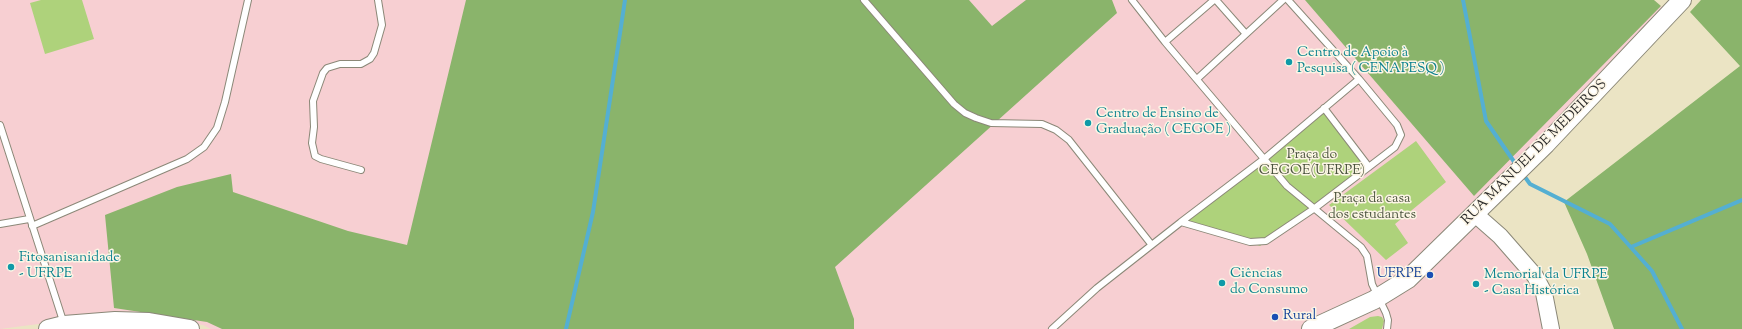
<!DOCTYPE html>
<meta charset="utf-8">
<style>
body{margin:0}
canvas{display:block;background:#ebe4c4}
</style>
<canvas width="1742" height="329"></canvas>
<script>
const ctx = document.querySelector('canvas').getContext('2d');
ctx.lineJoin = 'round';
function fill(path, color) { ctx.fillStyle = color; ctx.fill(path, 'evenodd'); }
const toPath = rows => new Path2D(rows.map(r => 'M' + r).join(''));
function stroke(path, color, width, dash) { ctx.strokeStyle = color; ctx.lineWidth = width; ctx.lineCap = dash ? 'butt' : 'round'; ctx.setLineDash(dash || []); ctx.stroke(path); }
function drawText(font, color, halo, rows, align = 'center') {
  ctx.font = font + ' "Sorts Mill Goudy",serif'; ctx.lineWidth = 3; ctx.setLineDash([]); ctx.textBaseline = 'middle'; ctx.strokeStyle = halo; ctx.fillStyle = color; for (const [text, x, y, turn = 0] of rows) {
    ctx.save(); ctx.translate(x, y); ctx.rotate((+turn || 0) * Math.PI / 180); ctx.textAlign = isNaN(turn) ? turn : align; if (halo) ctx.strokeText(text, 0, 0); ctx.fillText(text, 0, 0); ctx.restore();
  }
}
fill(toPath([
 [0,0,1654,0,1670,14,1476,214,1540,299,1544,329,211,329,203,325,123,313,0,329]
]), '#f7cfd2');
fill(toPath([
 [41,0,82,0,94,39,45,54,30,3],
 [1324,111,1367,167,1260,246,1181,220],
 [1416,141,1446,182,1395,224,1408,243,1386,260,1329,205],
 [1378,316,1382,317,1384,321,1382,329,1349,329,1370,317]
]), '#aed27b');
fill(toPath([
 [466,0,969,0,992,26,1026,0,1112,0,1117,13,835,267,854,319,854,329,222,329,207,322,114,308,105,215,177,187,231,174,233,192,348,231,407,245],
 [1305,0,1654,0,1661,6,1474,196],
 [1701,0,1742,0,1742,329,1614,329,1587,254,1564,202,1740,66,1690,12]
]), '#8ab46b');
stroke(toPath([
 [1463,0,1486,121,1517,166],
 [1522,173,1530,184,1610,224,1652,271,1682,329],
 [1631,247,1742,200],
 [566,329,593,212,625,0]
]), '#54afd2', 4);
const service = toPath([
 [864,0,954,104,965,113,976,118,991,123,1042,124,1056,130,1069,140,1151,244],
 [1132,0,1165,42,1287,186,1361,247,1367,256,1372,284,1386,313,1388,320,1387,329],
 [1216,0,1246,34],
 [1165,42,1214,0],
 [1197,79,1283,0],
 [1324,108,1369,167],
 [0,125,64,324],
 [361,170,321,159,315,156,312,143,314,127,313,101,323,73,327,68,340,64,361,64,370,59,374,53,382,25,378,0],
 [1181,222,1264,159,1359,79],
 [0,224,29,219],
 [32,226,187,159,204,147,217,128,225,102,248,0],
 [1052,329,1097,288,1181,222,1250,242,1266,241,1315,208,1395,147,1401,135,1397,125,1359,79,1288,0]
]);
const tertiary = toPath([
 [1475,214,1500,236,1535,276,1544,293,1551,329]
]);
const secondary = toPath([
 [48,329,64,325,115,321,149,322,190,329],
 [1311,329,1374,300,1408,279,1546,144,1682,0]
]);
stroke(service, '#8b8878', 8);
stroke(tertiary, '#8b8878', 18);
stroke(secondary, '#8b8878', 20);
stroke(service, '#fff', 6);
stroke(tertiary, '#fff', 16);
stroke(secondary, '#fff', 18);
for (const [x, y, r, color] of [
 [1289,62,4,"#0f9aa8"],
 [1088,123,4,"#0f9aa8"],
 [11,267,4,"#0f9aa8"],
 [1430,275,4,"#1a4fb4"],
 [1222,283,4,"#0f9aa8"],
 [1476,284,4,"#0f9aa8"],
 [1275,317,4,"#1a4fb4"]
]) { const dot = new Path2D(); dot.arc(x, y, r, 0, 2 * Math.PI); ctx.fillStyle = color; ctx.fill(dot); stroke(dot, '#fcf5e5', 1.5); }
drawText('14px', '#0d838f', '#fcf5e5', [
 ["Centro de Apoio à",1297,54],
 ["Pesquisa ( CENAPESQ )",1297,70],
 ["Centro de Ensino de",1096,115],
 ["Graduação ( CEGOE )",1096,131],
 ["Fitosanisanidade",19,259],
 ["- UFRPE",19,275],
 ["Ciências",1230,275],
 ["do Consumo",1230,291],
 ["Memorial da UFRPE",1484,276],
 ["- Casa Histórica",1484,292]
], 'left');
drawText('14px', '#2b2b2b', '#fcf5e5', [
 ["RUA MANUEL DE MEDEIROS",1535,153,-45]
]);
drawText('14px', '#4c553f', '#fcf5e5', [
 ["Praça do",1312,156],
 ["CEGOE(UFRPE)",1312,172],
 ["Praça da casa",1372,200],
 ["dos estudantes",1372,216]
]);
drawText('14px', '#164399', '#fcf5e5', [
 ["UFRPE",1422,275],
 ["Rural",1283,317,"left"]
], 'right');
</script>
